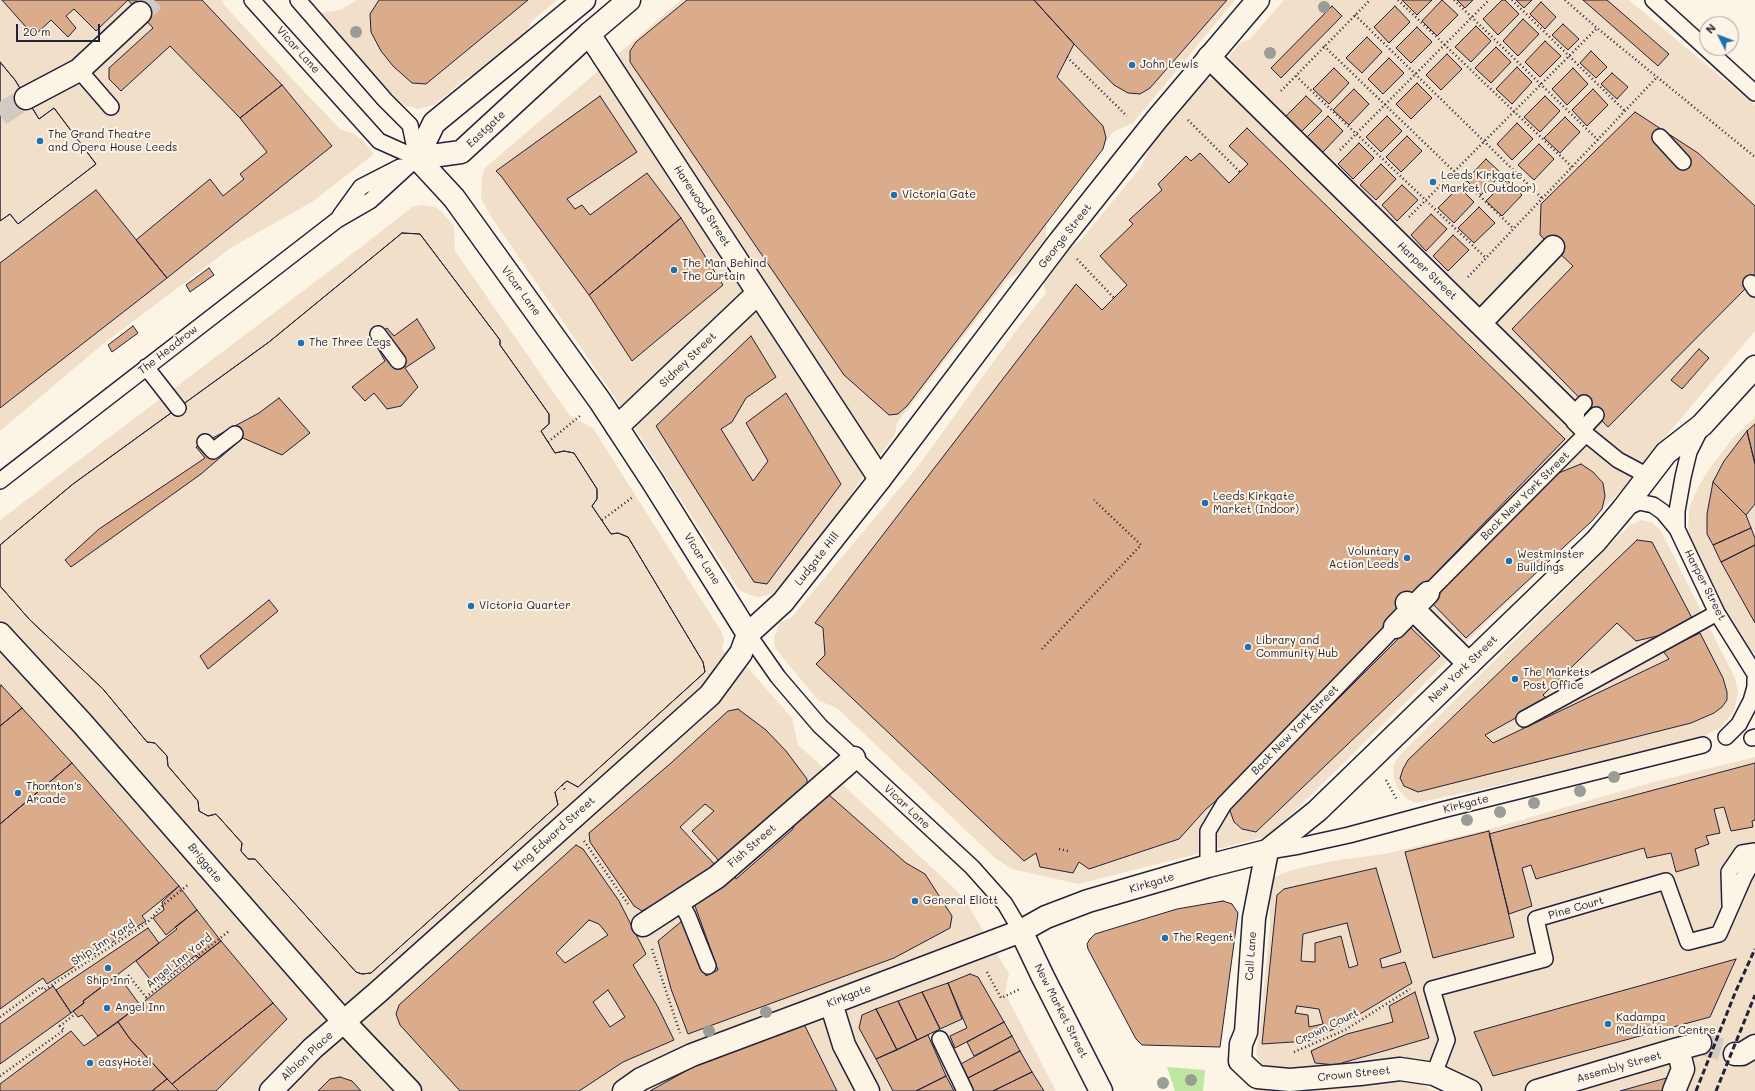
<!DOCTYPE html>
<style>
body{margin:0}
#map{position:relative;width:1755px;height:1091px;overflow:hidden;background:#fcf5e5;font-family:Mali,sans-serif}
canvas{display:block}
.north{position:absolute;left:1699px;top:16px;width:40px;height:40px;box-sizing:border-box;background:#fcf5e5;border:1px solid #a5a1a1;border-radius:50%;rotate:312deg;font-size:11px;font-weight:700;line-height:16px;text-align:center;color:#22223b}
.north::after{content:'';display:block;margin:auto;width:14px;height:18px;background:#1f6fb2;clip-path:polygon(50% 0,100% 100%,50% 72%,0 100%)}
.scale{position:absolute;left:16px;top:24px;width:84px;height:18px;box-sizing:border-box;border:2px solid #22223b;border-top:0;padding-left:5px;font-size:12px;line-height:14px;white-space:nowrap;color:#22223b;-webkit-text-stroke:3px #fcf5e5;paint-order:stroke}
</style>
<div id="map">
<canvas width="1755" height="1091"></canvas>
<div class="north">N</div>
<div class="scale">20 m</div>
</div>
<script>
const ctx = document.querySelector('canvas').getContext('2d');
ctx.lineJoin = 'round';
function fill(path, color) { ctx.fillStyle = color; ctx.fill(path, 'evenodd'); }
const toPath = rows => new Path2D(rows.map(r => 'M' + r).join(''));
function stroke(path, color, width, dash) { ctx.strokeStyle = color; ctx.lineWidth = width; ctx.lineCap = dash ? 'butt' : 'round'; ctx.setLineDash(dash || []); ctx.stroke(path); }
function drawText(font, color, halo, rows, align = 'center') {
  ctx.font = font + ' Mali,sans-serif'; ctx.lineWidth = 4; ctx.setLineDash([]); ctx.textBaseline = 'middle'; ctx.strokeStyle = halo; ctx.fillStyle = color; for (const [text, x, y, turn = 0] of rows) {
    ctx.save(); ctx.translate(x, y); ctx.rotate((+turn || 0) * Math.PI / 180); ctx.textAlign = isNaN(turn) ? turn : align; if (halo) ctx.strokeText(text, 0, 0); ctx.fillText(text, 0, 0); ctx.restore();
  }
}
fill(toPath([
 [0,0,222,0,225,6,296,83,340,129,354,134,363,140,374,154,312,202,232,247,103,344,0,431],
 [357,0,557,0,534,19,530,24,525,36,481,72,467,77,434,105,418,109,401,104,393,99,319,13,340,10],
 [681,0,1235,0,1133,123,1113,132,1046,221,1046,242,1024,270,1007,280,897,423,895,435,864,475,838,515,786,582,771,594,759,597,750,595,739,590,616,399,490,215,481,198,482,176,485,168],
 [1284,0,1629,0,1755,105,1755,331,1655,449,1623,489,1269,836,1078,884,1012,869,995,858,838,709,818,700,775,648,774,638,780,622,792,617,919,465,1015,332,1046,293,1042,279,1060,254,1080,241,1141,167,1155,136,1200,81,1207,79,1215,80,1219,84,1236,65,1230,60,1230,55,1240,43,1250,39],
 [422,205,436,207,441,211,454,226,455,251,570,416,593,428,721,631,724,640,722,649,740,672,745,667,748,668,792,718,798,745,843,785,956,890,965,900,1009,974,1005,993,1056,1091,0,1091,0,520,369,241,412,207],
 [1755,417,1755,652,1750,653,1745,648,1718,597,1694,549,1688,531,1689,508,1698,487,1710,468,1732,439],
 [1641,520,1651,522,1661,531,1735,678,1738,692,1734,711,1720,728,1698,739,1478,790,1416,803,1406,798,1398,789,1394,778,1393,765,1400,755,1630,525],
 [1755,757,1755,1008,1751,1017,1755,1009,1755,1091,1484,1091,1474,1080,1423,1060,1359,1066,1270,1070,1261,1064,1256,1054,1260,1027,1270,925,1269,892,1274,877,1295,869,1338,860,1384,854,1490,829,1646,784],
 [1386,1080,1420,1084,1435,1091,1252,1091,1269,1084]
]), '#f2dfca');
fill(toPath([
 [1167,1067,1205,1070,1203,1091,1175,1091]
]), '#bfe6a1');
const building = toPath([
 [2,0,202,0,282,85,240,118,170,46,121,91,109,79,109,68,153,28,128,0,96,31,74,9,66,16,76,28,68,37,51,20,34,36,2,0],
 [379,0,528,0,426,84,412,83,393,66,381,51,371,32,370,14,379,0],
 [687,0,1034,0,1074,44,1057,77,1103,126,1106,138,1103,149,907,406,898,414,889,415,844,375,630,62,630,51,636,42,687,0],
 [1034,0,1227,0,1150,88,1140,94,1128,93,1114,85,1074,44,1034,0],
 [1402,0,1432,0,1417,15,1402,0],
 [1442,0,1458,15,1437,36,1422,21,1442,0],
 [1457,0,1473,0,1465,8,1457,0],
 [1502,0,1505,0,1519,14,1498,35,1483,19,1502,0],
 [1516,0,1532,0,1524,8,1516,0],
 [1583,0,1607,0,1669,54,1658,66,1583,0],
 [1541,2,1556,17,1545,29,1530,14,1541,2],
 [1332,6,1342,16,1281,78,1271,68,1332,6],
 [1395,6,1410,22,1389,43,1374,27,1395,6],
 [1523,19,1539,34,1518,56,1503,41,1523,19],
 [1563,24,1579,39,1568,50,1552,35,1563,24],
 [1476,26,1491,41,1471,62,1455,47,1476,26],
 [1417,27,1432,42,1411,63,1396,48,1417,27],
 [1367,37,1382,52,1362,73,1346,58,1367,37],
 [1545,41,1561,56,1540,77,1525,62,1545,41],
 [1496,47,1511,62,1491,83,1475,68,1496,47],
 [1591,51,1607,67,1596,78,1580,63,1591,51],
 [1447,54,1462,69,1441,90,1426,75,1447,54],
 [1389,58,1404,73,1383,94,1368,79,1389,58],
 [0,62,15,80,39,119,54,108,96,164,18,224,10,214,0,221,0,62],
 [0,62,15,80,39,119,54,108,96,164,18,224,10,214,0,221,0,62],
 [1517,67,1532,82,1512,104,1496,89,1517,67],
 [1334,68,1349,83,1329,104,1313,89,1334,68],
 [1573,68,1588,84,1567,105,1552,89,1573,68],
 [1612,73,1628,87,1617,99,1601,84,1612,73],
 [1417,83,1432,98,1411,119,1396,104,1417,83],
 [282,85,332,146,167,278,136,240,210,179,223,196,244,179,240,174,267,152,240,118,282,85],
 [1354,89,1369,104,1349,125,1333,110,1354,89],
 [1593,89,1608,105,1587,126,1572,110,1593,89],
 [600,96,637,152,567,199,575,209,582,205,590,215,647,173,681,218,589,295,501,176,496,171,600,96],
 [1306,96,1322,111,1301,132,1285,117,1306,96],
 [1545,96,1560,111,1540,132,1524,117,1545,96],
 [1635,112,1698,153,1755,206,1755,279,1608,427,1512,329,1573,266,1540,235,1541,204,1635,112],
 [1328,116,1343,131,1323,152,1307,137,1328,116],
 [1387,116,1402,131,1381,152,1366,137,1387,116],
 [1565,117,1580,132,1560,153,1544,138,1565,117],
 [1517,123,1533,139,1512,160,1497,144,1517,123],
 [1247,128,1565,439,1218,799,1206,809,1179,839,1089,869,1079,862,1073,873,1040,867,1036,853,1024,861,816,664,825,655,823,628,815,623,1076,284,1102,310,1127,285,1100,256,1133,224,1129,220,1162,190,1158,184,1186,156,1191,161,1200,153,1229,183,1248,164,1229,146,1247,128],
 [1407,136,1422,151,1401,172,1386,157,1407,136],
 [1359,143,1374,158,1353,179,1338,164,1359,143],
 [1539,144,1554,159,1534,180,1518,165,1539,144],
 [1486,159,1502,174,1481,195,1466,180,1486,159],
 [1381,164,1396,179,1376,200,1360,185,1381,164],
 [1507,180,1522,195,1502,216,1486,201,1507,180],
 [1402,185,1418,200,1397,221,1382,205,1402,185],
 [1459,187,1474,202,1454,223,1438,208,1459,187],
 [96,190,167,278,0,408,0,263,96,190],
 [1479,207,1495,223,1474,243,1458,228,1479,207],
 [1431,214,1447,229,1426,251,1411,235,1431,214],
 [681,218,723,285,632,361,589,295,681,218],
 [402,233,420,234,500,340,500,345,549,414,549,424,541,431,555,453,564,451,574,453,597,489,597,499,592,506,611,534,618,533,628,537,703,662,705,672,578,787,567,781,562,785,555,792,558,805,371,973,362,974,356,972,255,859,248,859,241,851,242,843,216,814,208,816,199,811,198,801,168,766,167,756,155,743,147,742,103,689,30,620,0,586,0,545,73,484,269,342,402,233],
 [417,319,435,348,405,368,418,387,401,406,387,409,374,393,365,401,352,387,385,361,372,338,387,328,394,336,417,319],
 [279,398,310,433,282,455,243,438,201,474,71,567,65,560,99,529,205,458,196,447,259,413,279,398],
 [269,600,278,611,208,669,200,656,269,600],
 [402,233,420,234,500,340,500,345,549,414,549,424,541,431,555,453,564,451,574,453,597,489,597,499,592,506,611,534,618,533,628,537,703,662,705,672,578,787,567,781,562,785,555,792,558,805,371,973,362,974,356,972,255,859,248,859,241,851,242,843,216,814,208,816,199,811,198,801,168,766,167,756,155,743,147,742,103,689,30,620,0,586,0,545,73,484,269,342,402,233],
 [1453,235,1469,250,1448,271,1433,256,1453,235],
 [209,268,214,275,190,292,186,285,209,268],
 [133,326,138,333,112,352,108,345,133,326],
 [751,336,776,377,746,398,732,422,721,429,753,481,768,461,746,423,786,393,841,484,767,584,754,582,656,426,751,336],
 [1699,349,1709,358,1682,389,1671,380,1699,349],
 [1755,424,1755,464,1747,431,1755,424],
 [1747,431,1755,464,1755,504,1746,515,1713,482,1724,461,1747,431],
 [1581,464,1593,472,1603,483,1605,496,1602,509,1592,521,1466,638,1430,601,1556,474,1581,464],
 [1713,482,1746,515,1751,528,1713,545,1707,534,1707,514,1713,482],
 [1751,528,1755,538,1755,545,1721,562,1713,545,1751,528],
 [1637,540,1652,542,1692,618,1666,634,1636,641,1617,623,1543,695,1548,700,1485,735,1493,743,1669,659,1663,651,1700,633,1723,678,1727,692,1727,700,1722,707,1714,713,1691,723,1418,792,1404,786,1400,778,1403,769,1408,760,1637,540],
 [1755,545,1755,623,1721,562,1755,545],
 [1410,627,1440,656,1256,832,1242,829,1234,822,1229,808,1410,627],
 [1,685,22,708,0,726,0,687,1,685],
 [22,708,72,763,0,824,0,726,22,708],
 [738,709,766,730,786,751,807,779,807,788,721,863,692,831,714,811,705,804,680,827,717,867,710,873,642,911,634,906,590,842,589,833,671,763,728,711,738,709],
 [72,763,179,886,142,916,146,921,47,984,43,978,0,1009,0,824,72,763],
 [1755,763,1755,820,1752,821,1753,827,1731,831,1724,807,1714,809,1720,833,1706,836,1709,844,1695,849,1699,865,1676,872,1671,853,1647,858,1644,848,1536,879,1531,865,1522,868,1532,906,1509,914,1489,834,1755,763],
 [828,794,906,863,925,874,952,916,950,928,894,958,688,1034,671,989,658,941,682,921,706,976,718,970,694,903,732,872,736,879,792,830,796,823,828,794],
 [1489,831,1514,937,1433,958,1405,852,1489,831],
 [576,845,583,849,619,901,646,954,633,965,658,1007,674,1040,623,1062,579,1091,460,1091,400,1025,396,1014,399,1005,576,845],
 [589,920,599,924,608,935,565,963,556,953,589,920],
 [608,990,625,1017,610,1027,593,1002,608,990],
 [1376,868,1401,952,1380,959,1382,968,1405,962,1412,983,1338,1027,1308,1041,1262,1044,1277,895,1284,889,1376,868],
 [1347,923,1358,965,1349,968,1341,936,1315,943,1315,962,1301,961,1303,934,1347,923],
 [1297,1006,1319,1009,1323,1024,1309,1027,1308,1015,1295,1013,1297,1006],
 [179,886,197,910,166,935,153,918,164,910,162,902,179,886],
 [1223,901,1232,904,1238,913,1220,1047,1142,1045,1136,1039,1088,949,1087,944,1090,939,1095,934,1177,909,1223,901],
 [197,910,221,941,199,958,196,955,155,986,136,961,177,929,175,927,197,910],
 [148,928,159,943,83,1001,84,1003,71,1013,56,990,148,928],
 [221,941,273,1003,172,1084,130,1039,118,1022,221,941],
 [1736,959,1710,1017,1493,1076,1474,1032,1736,959],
 [970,974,978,977,1004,1022,955,1048,950,1036,967,1028,948,983,970,974],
 [118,975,140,1005,98,1036,82,1015,78,1017,73,1011,84,1003,83,1001,118,975],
 [948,983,962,1019,940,1029,922,992,948,983],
 [53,986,71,1013,0,1064,0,1024,53,986],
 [922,992,940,1029,917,1040,898,1001,922,992],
 [1415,992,1429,1038,1335,1065,1315,1063,1311,1051,1347,1034,1393,1022,1389,1006,1415,992],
 [898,1001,917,1040,897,1050,876,1009,898,1001],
 [273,1003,287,1019,216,1091,179,1091,172,1084,273,1003],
 [876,1009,897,1050,876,1059,859,1028,862,1015,876,1009],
 [118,1022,130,1039,167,1079,152,1091,0,1091,0,1084,71,1031,84,1046,118,1022],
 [1004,1022,1012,1036,974,1056,967,1042,1004,1022],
 [804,1024,837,1091,650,1091,693,1067,804,1024],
 [928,1035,946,1076,916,1091,893,1091,876,1059,928,1035],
 [1012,1036,1020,1051,966,1079,959,1065,1012,1036],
 [1020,1051,1032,1072,993,1091,973,1091,966,1079,1020,1051],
 [1032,1072,1044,1091,993,1091,1032,1072],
 [946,1076,954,1091,916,1091,946,1076],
 [340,1077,352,1081,361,1091,318,1091,330,1079,340,1077],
 [1670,1077,1665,1091,1620,1091,1670,1077],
 [167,1079,179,1091,152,1091,167,1079]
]);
fill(building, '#dbac8c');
stroke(building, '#22223b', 1);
stroke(toPath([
 [1700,1043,1735,1054]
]), '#d0cbc3', 22, [22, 11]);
stroke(toPath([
 [140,13,154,0],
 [0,115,26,98]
]), '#d0cbc3', 22, [22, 11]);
const service = toPath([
 [252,0,379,141,417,158],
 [298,0,385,100,410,125,417,158],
 [1653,0,1755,93],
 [79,70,111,107],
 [1660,137,1683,162],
 [340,216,361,187,400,167],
 [1751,283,1755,289],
 [378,334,398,361],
 [146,367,178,408],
 [1584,403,1573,415,1574,422,1586,434,1618,460,1648,476],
 [1582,430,1596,415],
 [1700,430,1689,452,1683,477,1677,511,1677,529,1717,613,1755,674],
 [205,442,213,451,235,434],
 [0,481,337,220,370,201,417,158],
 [1624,509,1639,502,1653,505,1663,512,1677,529],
 [1428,593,1586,434],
 [748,634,778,677,820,726,972,867,1005,904,1021,931],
 [1524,719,1717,613],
 [1726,737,1739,724,1751,701,1755,687,1755,679],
 [1752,738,1755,737],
 [1269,851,1299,846,1349,835,1442,810,1703,745],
 [1208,866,1208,831,1224,804,1395,627],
 [680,901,688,916,708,966],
 [1730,905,1729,872,1742,853,1755,851],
 [940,1039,965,1091],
 [1434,1074,1447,1040,1432,989,1545,959,1536,919,1666,881,1688,942,1719,934,1744,877,1755,857]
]);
const pedestrian = toPath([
 [589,34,880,479],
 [1209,57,1573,415],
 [1480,323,1553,247],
 [617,427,758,293],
 [1407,603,1469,664],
 [1395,627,1428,593],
 [0,634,82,723,344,1022,410,1091],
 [643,925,717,877,854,758],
 [1678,1049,1700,1043],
 [1735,1054,1742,1054,1755,1046],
 [271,1091,313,1048,377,993,710,695,741,653,748,634],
 [624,1091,641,1079,692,1055,831,1003],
 [1537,1091,1678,1049,1683,1069,1674,1091]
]);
const minor = toPath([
 [26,98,79,70,140,13],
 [417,158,454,198,600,401,653,482,748,634,783,602,880,479,1060,241,1157,119,1258,0],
 [417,158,461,152,589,34,629,0],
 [417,158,434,123,584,0],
 [1267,851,1254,918,1246,1032,1241,1044,1240,1061,1257,1077,1290,1080,1360,1074,1400,1069,1434,1074,1470,1091],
 [1021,931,1043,977,1101,1091],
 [868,1091,844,1045,831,1003,1021,931,1046,917,1088,901,1208,866,1267,851,1317,811,1596,541,1623,509,1666,453,1702,425,1755,367]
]);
stroke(service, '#22223b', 18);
stroke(pedestrian, '#22223b', 25);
stroke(minor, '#22223b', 25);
stroke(toPath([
 [1398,0,1572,167],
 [1454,0,1598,140],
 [1512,0,1625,111],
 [1565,0,1597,28,1755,157],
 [1355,15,1543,199],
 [1324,46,1514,229],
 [1067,57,1127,116],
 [1296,76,1486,258],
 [1281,91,1370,0],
 [1188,120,1240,172],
 [1340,150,1489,0],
 [1409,217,1597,28],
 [1077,259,1114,298],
 [1468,277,1657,77],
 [548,442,580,416],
 [602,520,633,497],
 [1042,649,1141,545,1094,500],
 [1386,780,1397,800],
 [562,785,565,790],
 [584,841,628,904],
 [1059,849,1068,851],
 [958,902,966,894],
 [652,949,680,1033],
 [987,972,1001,998,1020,989],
 [122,980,128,975,146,997,229,931],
 [0,1017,41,987,44,990,147,923,163,905,189,884],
 [1294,1052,1345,1030,1410,989],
 [0,1076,64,1030,60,1026,75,1014]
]), '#22223b', 2.5, [1, 3]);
stroke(service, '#fcf5e5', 15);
stroke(pedestrian, '#fcf5e5', 22);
stroke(minor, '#fcf5e5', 22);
stroke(toPath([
 [1696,1091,1735,993,1755,949],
 [1716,1091,1755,995]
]), '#22223b', 3, [6, 3]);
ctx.fillStyle = '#9a9c95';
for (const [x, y] of [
 [1324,7],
 [356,32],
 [1270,53],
 [1614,777],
 [1580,791],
 [1534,803],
 [1500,812],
 [1467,820],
 [766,1012],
 [709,1031],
 [1191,1080],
 [1163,1083]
]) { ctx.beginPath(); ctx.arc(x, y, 6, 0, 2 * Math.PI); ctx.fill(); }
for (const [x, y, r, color] of [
 [1132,65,4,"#1f6fb2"],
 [40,141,4,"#1f6fb2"],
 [1433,182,4,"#1f6fb2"],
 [894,195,4,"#1f6fb2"],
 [674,270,4,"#1f6fb2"],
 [301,343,4,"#1f6fb2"],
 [1205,503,4,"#1f6fb2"],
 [1407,558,4,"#1f6fb2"],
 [1509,561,4,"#1f6fb2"],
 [471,606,4,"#1f6fb2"],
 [1248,647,4,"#1f6fb2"],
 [1515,679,4,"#1f6fb2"],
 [18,793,4,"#1f6fb2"],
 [915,901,4,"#1f6fb2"],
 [1165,938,4,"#1f6fb2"],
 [108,968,4,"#1f6fb2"],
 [107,1008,4,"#1f6fb2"],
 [1608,1024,4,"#1f6fb2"],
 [90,1063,4,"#1f6fb2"]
]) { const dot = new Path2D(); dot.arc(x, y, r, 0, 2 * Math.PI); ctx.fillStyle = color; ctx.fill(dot); stroke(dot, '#fcf5e5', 1.5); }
drawText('11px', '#22223b', '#fcf5e5', [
 ["Vicar Lane",298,50,48],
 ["Eastgate",486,129,-43],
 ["Harewood Street",702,206,57],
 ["George Street",1065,236,-52],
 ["Harper Street",1427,271,44],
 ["Vicar Lane",521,291,54],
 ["The Headrow",168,350,-38],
 ["Sidney Street",688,360,-44],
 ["Back New York Street",1525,496,-45],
 ["Vicar Lane",702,559,58],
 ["Ludgate Hill",817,559,-52],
 ["Harper Street",1705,585,63],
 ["New York Street",1463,669,-44],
 ["Back New York Street",1295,730,-46],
 ["Kirkgate",1466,804,-14],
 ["Vicar Lane",907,807,43],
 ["King Edward Street",554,834,-42],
 ["Fish Street",752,846,-41],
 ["Briggate",205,863,51],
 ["Kirkgate",1152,883,-17],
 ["Pine Court",1576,908,-16],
 ["Ship Inn Yard",103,943,-33],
 ["Call Lane",1251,956,-86],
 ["Angel Inn Yard",179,961,-38],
 ["Kirkgate",849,996,-21],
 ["New Market Street",1061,1011,63],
 ["Crown Court",1327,1027,-26],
 ["Albion Place",307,1056,-43],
 ["Assembly Street",1619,1067,-16],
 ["Crown Street",1354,1074,-6]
]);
drawText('11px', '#22223b', '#fcf5e5', [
 ["John Lewis",1140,65],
 ["The Grand Theatre",48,135],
 ["and Opera House Leeds",48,148],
 ["Leeds Kirkgate",1441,176],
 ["Market (Outdoor)",1441,189],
 ["Victoria Gate",902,195],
 ["The Man Behind",682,264],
 ["The Curtain",682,277],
 ["The Three Legs",309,343],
 ["Leeds Kirkgate",1213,497],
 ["Market (Indoor)",1213,510],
 ["Voluntary",1399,552,"right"],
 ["Action Leeds",1399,565,"right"],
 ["Westminster",1517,555],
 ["Buildings",1517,568],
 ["Victoria Quarter",479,606],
 ["Library and",1256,641],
 ["Community Hub",1256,654],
 ["The Markets",1523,673],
 ["Post Office",1523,686],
 ["Thornton's",26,787],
 ["Arcade",26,800],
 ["General Eliott",923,901],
 ["The Regent",1173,938],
 ["Ship Inn",108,981,"center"],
 ["Angel Inn",115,1008],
 ["Kadampa",1616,1018],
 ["Meditation Centre",1616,1031],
 ["easyHotel",98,1063]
], 'left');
</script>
